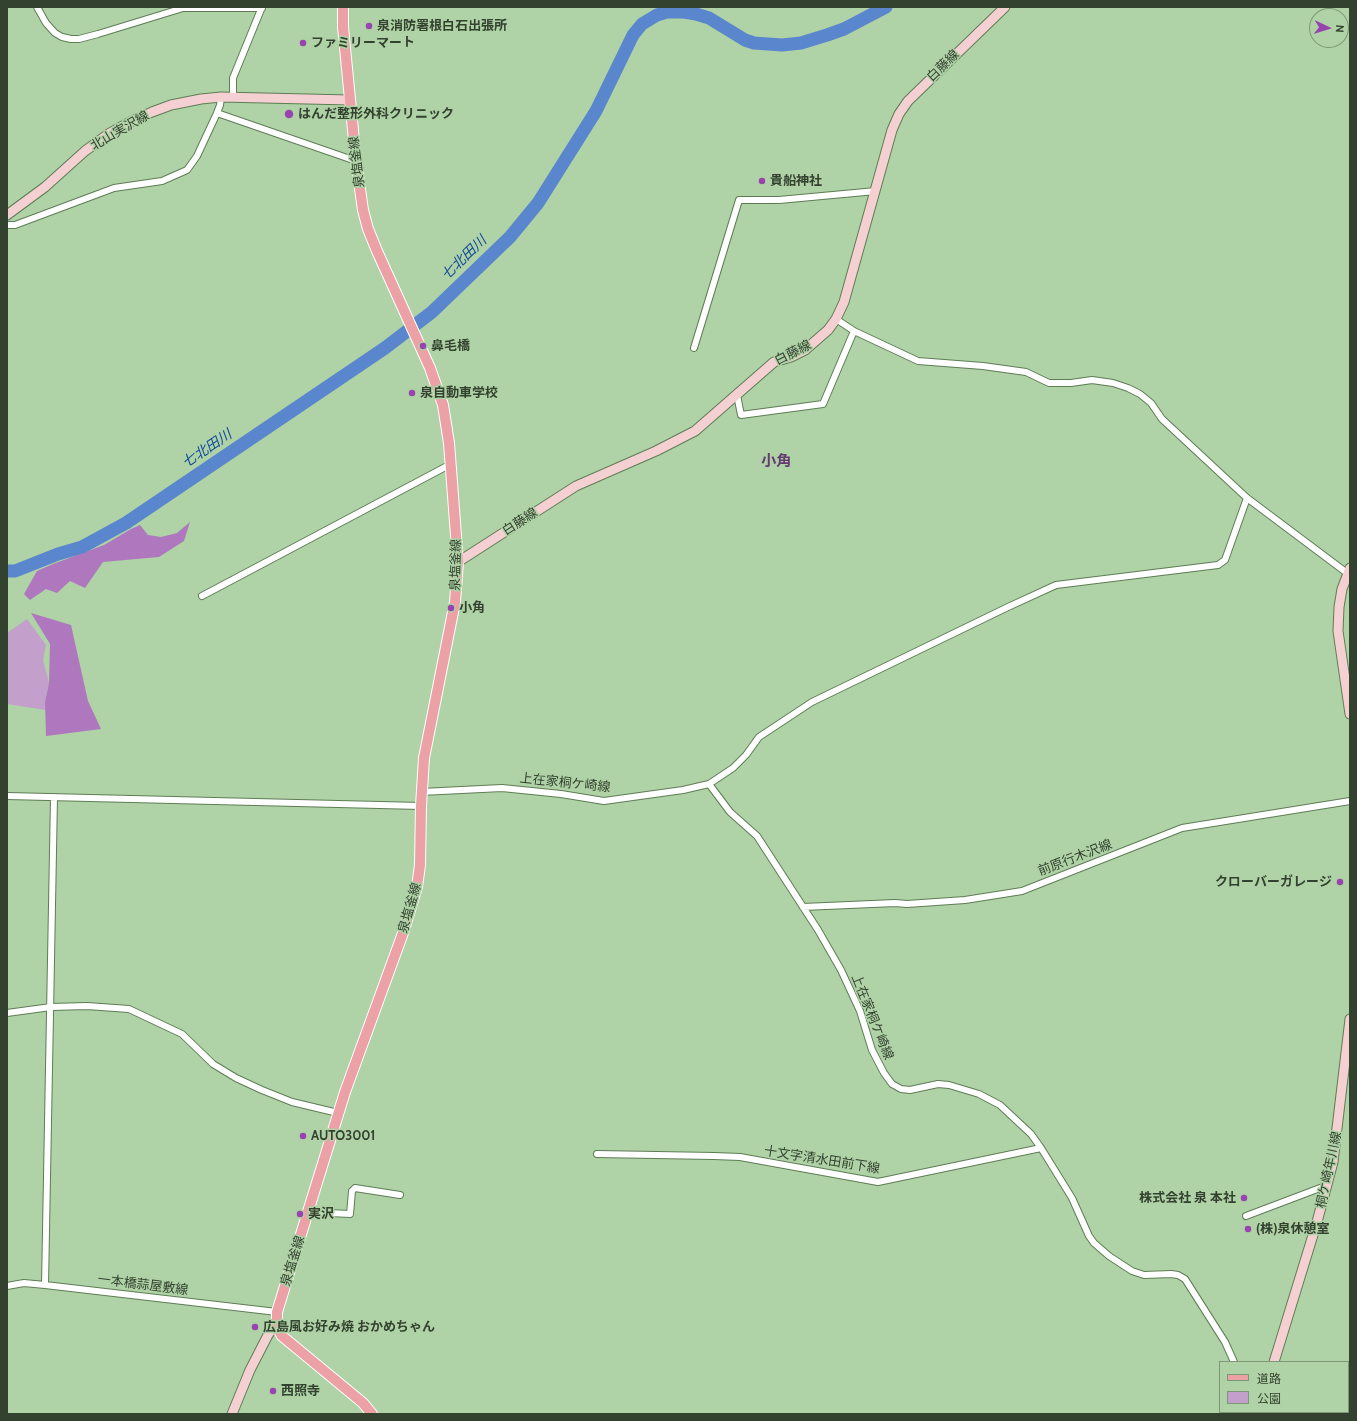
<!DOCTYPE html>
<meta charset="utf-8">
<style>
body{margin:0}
#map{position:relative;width:1357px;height:1421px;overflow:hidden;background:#afd2a6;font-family:Cabin,"Noto Sans JP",sans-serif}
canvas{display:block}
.frame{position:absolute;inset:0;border:8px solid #33412f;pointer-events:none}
.legend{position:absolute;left:1219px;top:1361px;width:130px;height:52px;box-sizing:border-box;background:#afd2a6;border:1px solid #7d9876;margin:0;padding:5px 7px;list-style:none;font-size:12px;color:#33412f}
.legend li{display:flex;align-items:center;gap:8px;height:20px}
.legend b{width:20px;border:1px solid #7d9876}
.north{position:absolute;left:1309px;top:8px;width:40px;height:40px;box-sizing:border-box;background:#afd2a6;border:1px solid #7d9876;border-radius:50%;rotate:94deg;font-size:11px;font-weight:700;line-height:16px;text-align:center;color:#33412f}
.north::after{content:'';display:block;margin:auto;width:14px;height:18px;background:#9943b0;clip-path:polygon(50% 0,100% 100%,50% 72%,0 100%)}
</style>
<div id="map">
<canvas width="1357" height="1421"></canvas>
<div class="frame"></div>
<ul class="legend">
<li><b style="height:5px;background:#eba1a6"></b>道路</li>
<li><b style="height:11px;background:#c39fcc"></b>公園</li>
</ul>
<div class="north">N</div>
</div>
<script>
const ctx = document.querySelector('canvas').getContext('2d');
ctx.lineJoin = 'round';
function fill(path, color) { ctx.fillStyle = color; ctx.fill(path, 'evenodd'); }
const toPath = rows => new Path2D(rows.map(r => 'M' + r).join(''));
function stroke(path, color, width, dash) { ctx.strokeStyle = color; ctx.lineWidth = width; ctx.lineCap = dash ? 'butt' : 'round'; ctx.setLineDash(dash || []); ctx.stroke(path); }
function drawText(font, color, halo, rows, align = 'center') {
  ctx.font = font + ' Cabin,"Noto Sans JP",sans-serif'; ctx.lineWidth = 3; ctx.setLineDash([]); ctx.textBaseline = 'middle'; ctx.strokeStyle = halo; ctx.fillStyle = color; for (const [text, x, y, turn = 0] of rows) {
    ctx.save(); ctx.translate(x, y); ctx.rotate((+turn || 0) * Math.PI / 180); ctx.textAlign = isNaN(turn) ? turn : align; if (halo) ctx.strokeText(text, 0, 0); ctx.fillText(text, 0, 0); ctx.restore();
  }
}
fill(toPath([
 [27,619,46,645,43,660,49,683,45,702,46,710,7,704,7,633]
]), '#c39fcc');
fill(toPath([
 [190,522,184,541,159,557,103,562,85,588,70,581,57,593,46,589,30,600,24,594,37,571,53,564,104,545,131,529,140,525,148,535,161,537,177,533],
 [31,613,71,625,88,701,101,729,46,736,45,702,49,683,50,644]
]), '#af78be');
stroke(toPath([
 [7,571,15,571,58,554,82,547,126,523,385,348,432,312,510,237,538,203,596,111,633,35,642,24,657,15,667,12,684,12,696,14,709,18,745,40,754,43,782,45,801,43,827,35,844,29,886,7]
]), '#5986cd', 13);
const street = toPath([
 [37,7,46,23,55,33,62,37,71,39,79,39,98,34,183,8,262,8],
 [233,98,233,78,262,7],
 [217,113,356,161],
 [7,225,15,225,114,188,162,181,187,170,197,156,217,113,220,105,221,97],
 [836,319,854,331,918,361,983,366,1026,372,1049,383,1071,383,1092,380,1113,383,1128,388,1140,394,1151,403,1162,419,1247,498,1347,573],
 [694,348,739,200,779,200,876,191],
 [737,395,741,415,823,404,854,331],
 [202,596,451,464],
 [709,784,733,768,746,755,759,737,812,702,1008,607,1056,585,1218,565,1225,560,1247,498],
 [421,792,502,788,561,794,604,801,683,790,709,784,730,812,757,836,818,930,841,970,860,1011,872,1050,884,1073,892,1084,901,1089,910,1090,938,1084,949,1085,979,1094,1000,1105,1031,1134,1041,1148,1072,1198,1089,1236,1094,1243,1109,1256,1132,1271,1144,1275,1171,1274,1178,1275,1185,1279,1225,1342,1234,1362],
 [7,796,421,806],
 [803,907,895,903,907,904,965,900,1022,891,1182,828,1350,801],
 [7,1013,51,1007,87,1006,129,1009,182,1034,213,1064,236,1078,262,1090,292,1102,338,1113],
 [597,1154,714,1156,740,1157,878,1182,1041,1148],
 [308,1212,350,1214,352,1191,355,1188,400,1195],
 [1246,1216,1328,1185],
 [45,1285,54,797],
 [7,1286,24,1283,45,1285,277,1312]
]);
const secondary = toPath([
 [7,215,45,187,85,151,110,133,130,122,152,112,171,105,201,99,221,97,350,100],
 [458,562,576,486,656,451,695,431,774,362,791,357,805,350,828,330,836,319,844,302,892,130,899,114,908,101,1005,7],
 [1350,568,1342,589,1339,607,1338,631,1350,714],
 [1274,1362,1317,1222,1333,1162,1350,1019],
 [232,1414,250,1370,268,1335,277,1322],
 [1265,1414,1265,1412]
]);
const primary = toPath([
 [343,7,343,27,356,161,363,210,368,229,377,251,430,368,443,405,449,443,458,562,455,602,424,758,421,806,420,865,417,887,403,933,345,1092,277,1312,277,1327,282,1336,363,1403,372,1414]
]);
stroke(street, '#5e7d55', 8);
stroke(secondary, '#5e7d55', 11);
stroke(primary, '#fff', 12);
stroke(street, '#fff', 6);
stroke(secondary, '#f5d0d2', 9);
stroke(primary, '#eba1a6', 10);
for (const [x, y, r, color] of [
 [369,26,4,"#9943b0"],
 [303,43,4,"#9943b0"],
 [289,114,5,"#9943b0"],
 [762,181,4,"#9943b0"],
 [423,346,4,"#9943b0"],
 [412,393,4,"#9943b0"],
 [451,608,4,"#9943b0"],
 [1340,882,4,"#9943b0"],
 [303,1136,4,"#9943b0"],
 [1244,1198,4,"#9943b0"],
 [300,1214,4,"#9943b0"],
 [1248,1229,4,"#9943b0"],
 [255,1327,4,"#9943b0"],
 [273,1391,4,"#9943b0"]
]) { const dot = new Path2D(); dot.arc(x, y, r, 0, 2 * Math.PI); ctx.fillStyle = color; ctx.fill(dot); stroke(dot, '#afd2a6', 1.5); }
drawText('bold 13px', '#33412f', '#afd2a6', [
 ["泉消防署根白石出張所",377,26],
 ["ファミリーマート",311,43],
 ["はんだ整形外科クリニック",298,114],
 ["貴船神社",770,181],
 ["鼻毛橋",431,346],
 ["泉自動車学校",420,393],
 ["小角",459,608],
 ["クローバーガレージ",1332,882,"right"],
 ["AUTO3001",311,1136],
 ["株式会社 泉 本社",1236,1198,"right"],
 ["実沢",308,1214],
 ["(株)泉休憩室",1256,1229],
 ["広島風お好み焼 おかめちゃん",263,1327],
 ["西照寺",281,1391]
], 'left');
drawText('13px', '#33412f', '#afd2a6', [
 ["白藤線",943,66,-44],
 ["北山実沢線",120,131,-30],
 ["泉塩釜線",357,162,-97],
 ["白藤線",793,353,-27],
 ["白藤線",520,522,-33],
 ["泉塩釜線",456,565,-89],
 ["上在家桐ケ崎線",565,783,6],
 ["前原行木沢線",1075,858,-21],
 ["泉塩釜線",410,908,-74],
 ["上在家桐ケ崎線",872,1017,68],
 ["十文字清水田前下線",822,1160,9],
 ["桐ケ崎年川線",1329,1170,-78],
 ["泉塩釜線",293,1261,-73],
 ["一本橋蒜屋敷線",143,1285,7]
]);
drawText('italic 14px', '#104a9e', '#afd2a6', [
 ["七北田川",464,258,-44],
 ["七北田川",207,449,-34]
]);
drawText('bold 15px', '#653a71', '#afd2a6', [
 ["小角",776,462]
]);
</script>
